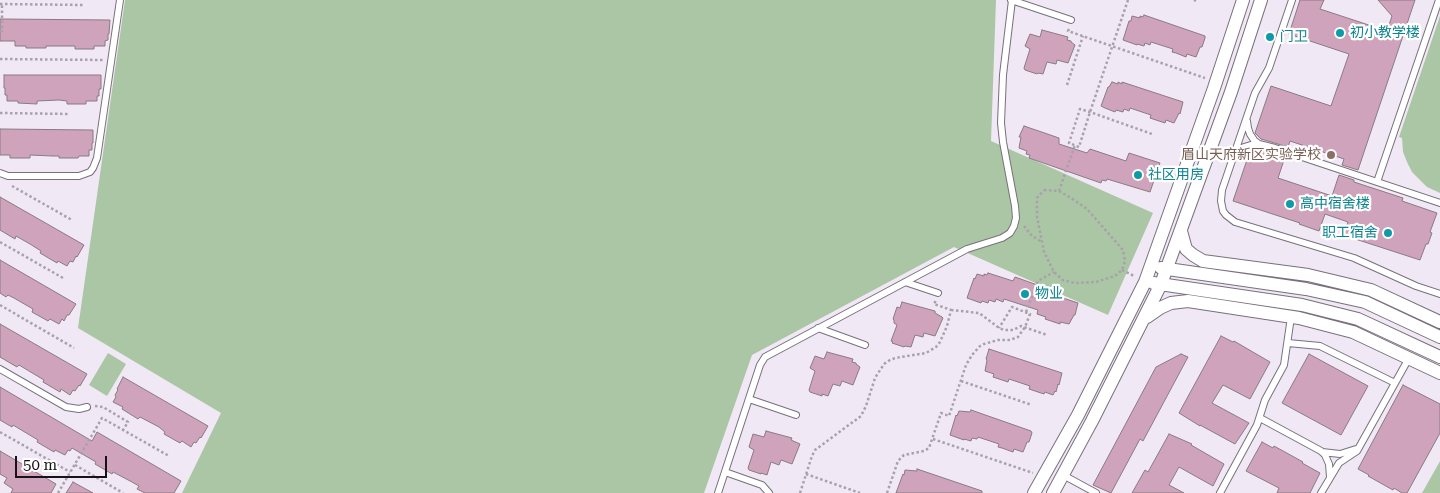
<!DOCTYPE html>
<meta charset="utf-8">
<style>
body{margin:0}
#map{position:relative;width:1440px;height:493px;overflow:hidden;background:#f0e8f5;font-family:"Roboto Serif",serif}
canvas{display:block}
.scale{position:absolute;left:15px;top:456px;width:92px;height:22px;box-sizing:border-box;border:2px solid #161317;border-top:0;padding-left:6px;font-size:15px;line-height:18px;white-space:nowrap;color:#161317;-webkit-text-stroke:4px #fff;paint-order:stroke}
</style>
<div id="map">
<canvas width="1440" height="493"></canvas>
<div class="scale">50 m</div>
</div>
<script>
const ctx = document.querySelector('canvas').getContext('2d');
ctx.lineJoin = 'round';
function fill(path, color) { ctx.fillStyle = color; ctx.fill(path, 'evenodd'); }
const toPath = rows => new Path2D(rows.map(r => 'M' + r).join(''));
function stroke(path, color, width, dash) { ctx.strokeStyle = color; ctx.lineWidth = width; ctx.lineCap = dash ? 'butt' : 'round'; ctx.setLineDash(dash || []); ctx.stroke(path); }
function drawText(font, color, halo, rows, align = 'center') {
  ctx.font = font + ' "Roboto Serif","Noto Sans SC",serif'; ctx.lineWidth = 4.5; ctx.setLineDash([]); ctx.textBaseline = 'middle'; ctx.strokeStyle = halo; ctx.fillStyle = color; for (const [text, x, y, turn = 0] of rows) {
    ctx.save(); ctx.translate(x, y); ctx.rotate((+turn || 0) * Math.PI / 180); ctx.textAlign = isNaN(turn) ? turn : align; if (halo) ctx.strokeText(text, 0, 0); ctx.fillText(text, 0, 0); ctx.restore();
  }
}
fill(toPath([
 [125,0,996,0,991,141,1153,213,1108,315,954,247,752,355,704,493,182,493,221,413,78,328],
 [1440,16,1440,193,1427,187,1412,172,1407,162,1403,152,1402,138,1399,137],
 [108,353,126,364,107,396,89,385],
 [1440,461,1440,493,1422,493,1439,463]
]), '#abc6a4');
const building = toPath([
 [1300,0,1324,0,1320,9,1387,31,1392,16,1378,0,1415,0,1358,170,1342,165,1344,159,1290,141,1288,147,1261,139,1255,133,1271,86,1331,106,1349,54,1289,34,1300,0],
 [1144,15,1205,36,1205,38,1202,47,1200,47,1196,57,1187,54,1186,57,1176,53,1172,52,1173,49,1151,42,1150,45,1145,43,1144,46,1137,44,1137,45,1123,40,1129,21,1131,21,1132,16,1140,18,1140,16,1143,17,1144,15],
 [0,19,110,20,109,34,108,34,108,40,105,41,105,46,94,46,94,49,75,49,75,46,46,46,46,48,26,48,26,46,15,46,15,41,0,41,0,19],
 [1042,30,1068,37,1067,40,1071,41,1071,42,1075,45,1068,63,1057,60,1056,64,1047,62,1043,74,1038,73,1037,74,1025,70,1024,68,1030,49,1025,46,1030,34,1040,37,1042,30],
 [4,75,101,75,101,89,99,89,99,96,97,96,97,101,86,101,86,104,67,104,67,101,59,100,37,101,37,104,18,103,18,101,7,101,7,95,5,95,5,88,4,88,4,75],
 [1112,82,1118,84,1118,82,1122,84,1122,82,1183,102,1180,114,1179,113,1174,123,1166,120,1165,123,1150,118,1151,115,1130,108,1129,111,1124,109,1123,112,1116,110,1115,112,1105,108,1101,106,1108,87,1109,87,1112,82],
 [1024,126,1059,138,1059,144,1087,153,1090,149,1126,161,1129,153,1160,163,1150,192,1107,179,1106,181,1102,180,1101,183,1029,158,1030,155,1026,154,1027,151,1019,148,1021,137,1019,137,1024,126],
 [0,129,93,130,93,143,92,143,92,150,89,150,89,156,79,156,78,158,59,158,59,156,52,156,30,155,30,158,10,158,10,155,0,155,0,129],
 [1255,149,1285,157,1278,178,1332,196,1339,175,1354,180,1354,182,1403,198,1402,201,1437,213,1430,232,1432,233,1428,244,1426,244,1420,260,1343,235,1348,222,1325,214,1319,231,1299,224,1300,223,1233,201,1250,151,1255,149],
 [0,197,84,245,77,257,76,256,73,262,70,261,67,266,58,261,57,263,40,253,41,251,30,244,16,236,15,239,0,230,0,197],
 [0,260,76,304,69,315,67,315,64,321,62,319,59,324,50,319,48,321,32,312,33,309,14,298,8,295,6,297,0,293,0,260],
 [988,273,1013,281,1015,277,1043,287,1042,291,1078,303,1075,315,1074,315,1069,324,1060,322,1060,324,1045,319,1046,317,1037,314,1038,310,1004,299,1003,302,996,299,995,302,989,300,988,303,982,301,981,303,967,298,974,278,975,279,977,274,984,276,984,274,987,275,988,273],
 [902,302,935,311,935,313,942,317,943,318,935,336,924,333,923,337,915,335,911,347,905,346,904,347,892,343,893,342,891,341,897,325,894,323,894,320,893,319,897,307,900,308,902,302],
 [0,324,87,374,80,386,79,385,75,391,73,390,70,395,61,389,60,392,43,382,44,380,19,365,17,367,0,357,0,324],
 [1221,336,1233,342,1234,341,1270,362,1250,399,1223,385,1212,403,1249,423,1235,444,1200,425,1200,426,1179,413,1221,336],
 [989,349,1062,373,1059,385,1058,384,1056,392,1055,391,1053,395,1045,392,1044,394,1029,389,1030,386,1009,379,1008,382,993,377,994,374,985,371,987,360,986,359,989,349],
 [827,352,853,359,852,362,856,363,856,364,860,367,853,385,842,381,840,386,833,384,828,396,822,394,822,396,810,392,809,390,815,371,810,368,815,356,824,359,827,352],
 [1181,354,1188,357,1143,441,1140,439,1111,493,1093,485,1156,367,1181,354],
 [1309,354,1368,386,1341,435,1282,403,1309,354],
 [123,377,208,426,201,438,200,437,196,443,194,442,191,447,182,441,180,443,164,434,165,432,159,427,140,417,138,419,122,409,123,407,113,402,116,397,115,395,118,390,117,389,123,377],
 [1403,385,1440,404,1440,433,1407,493,1402,493,1394,488,1393,490,1368,476,1369,475,1358,469,1403,385],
 [0,387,92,441,97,432,181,481,174,493,145,493,137,489,139,486,132,482,113,472,112,474,95,464,96,462,72,448,70,451,68,450,65,455,55,450,54,452,37,442,38,440,13,425,12,427,0,420,0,387],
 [971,410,1031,431,1032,433,1029,442,1027,442,1023,452,1014,449,1013,452,1002,448,998,447,999,444,978,437,977,439,972,438,971,441,964,439,964,440,950,435,956,415,957,416,959,411,970,412,971,410],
 [766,431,792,438,791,440,800,444,792,464,781,460,779,465,771,462,767,475,761,473,761,474,749,470,748,468,754,450,749,447,753,434,764,437,766,431],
 [1169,434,1192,444,1191,445,1224,464,1213,486,1179,467,1169,485,1184,493,1132,493,1145,470,1148,472,1169,434],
 [1262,442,1273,448,1274,446,1294,457,1303,462,1302,463,1320,473,1310,493,1277,493,1279,488,1246,471,1262,442],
 [0,451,56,484,51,493,11,493,13,489,4,483,7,478,0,474,0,451],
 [917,469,982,491,982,493,896,493,903,474,904,475,905,470,917,471,917,469],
 [73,482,93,493,66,493,73,482]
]);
fill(building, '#d0a3bc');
stroke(building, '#887b82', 1);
const lane = toPath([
 [1011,0,1071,20],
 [1292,0,1269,68,1255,93,1222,190,1221,201,1223,211,1226,215,1235,222,1354,258,1416,286,1440,294],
 [1247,121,1248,128,1250,134,1254,140,1259,144,1275,148,1440,203],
 [1236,153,1244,147,1254,144,1259,144],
 [0,173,8,176,79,176,90,172,93,168,97,158,120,0],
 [1377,182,1439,0],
 [905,282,938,293],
 [818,328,865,345],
 [1288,343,1320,346,1395,383],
 [0,369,66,407,79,409,87,407],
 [749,399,796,415],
 [1260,418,1321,451,1325,455,1329,464,1330,477],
 [1322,452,1340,454,1356,449],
 [725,472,762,485,769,493],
 [1063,475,1096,493],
 [718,493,760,365,765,357,967,249,1002,238,1010,233,1014,226,1016,218,1015,206,1003,142,1001,123,1003,75,1012,0],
 [1220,493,1257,425,1265,400,1284,365,1291,317],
 [1321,493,1339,463,1357,451,1409,358]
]);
const street = toPath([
 [1181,231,1186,249,1193,255,1203,261,1308,275,1371,290,1440,322],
 [1161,268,1306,289,1365,302,1440,337],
 [1153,283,1302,305,1358,319,1440,357],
 [1147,317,1160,308,1171,303,1188,301,1299,318,1353,332,1440,373],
 [1034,493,1078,415,1145,282,1214,88,1243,0],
 [1053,493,1092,421,1161,284,1231,92,1261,0]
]);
stroke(lane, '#78717c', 8);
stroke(street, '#78717c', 14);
stroke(toPath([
 [1128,0,1090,112,1079,147,1069,143,1080,109,1090,112,1152,134],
 [1194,0,1196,1],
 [0,4,85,5],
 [1069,29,1068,31,1205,78],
 [0,31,2,31,2,4],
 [0,59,103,60],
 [1067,85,1083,36],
 [0,113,70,114],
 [12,186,72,220],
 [1044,190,1059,191,1071,198,1087,209,1123,250,1125,261,1122,270,1115,276,1096,282,1075,283,1063,280,1054,272,1044,252,1037,217,1037,198,1044,190],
 [1059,191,1075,145],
 [1024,226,1032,236,1042,242],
 [0,242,63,278],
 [1122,270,1134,276],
 [0,305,74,348],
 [951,310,979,313,999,328,1004,330,1013,330,1021,326,1047,335],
 [1026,312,1038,281,1054,272],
 [961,381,1032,405],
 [95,406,103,407,128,422,123,430],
 [0,432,70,472],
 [933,439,1033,473],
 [75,465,123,493],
 [806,474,860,493],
 [58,493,102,418,169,456],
 [800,493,812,456,815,450,861,416,866,406,875,378,884,364,890,360,895,358,926,353,936,347,940,342,947,326,951,310,934,304,936,300],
 [887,493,898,461,904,455,924,451,929,448,941,413,949,416,966,365,972,355,980,346,984,344,998,340,1010,340,1018,337,1025,327,1030,314,1012,307,999,328]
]), '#a8a1ab', 2.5, [2.5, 2.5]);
stroke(lane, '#fff', 6);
stroke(street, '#fff', 12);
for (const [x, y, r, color] of [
 [1340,33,5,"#0f9aa8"],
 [1270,37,5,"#0f9aa8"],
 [1331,155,5,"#8d6e63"],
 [1138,175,5,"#0f9aa8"],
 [1290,204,5,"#0f9aa8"],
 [1388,233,5,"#0f9aa8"],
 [1025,294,5,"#0f9aa8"]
]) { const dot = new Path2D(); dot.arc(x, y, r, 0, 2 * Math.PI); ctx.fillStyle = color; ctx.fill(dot); stroke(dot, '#fff', 2); }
drawText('14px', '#0d838f', '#fff', [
 ["初小教学楼",1350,33],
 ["门卫",1280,37],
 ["社区用房",1148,175],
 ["高中宿舍楼",1300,204],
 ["职工宿舍",1378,233,"right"],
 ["物业",1035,294]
], 'left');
drawText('14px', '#785e54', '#fff', [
 ["眉山天府新区实验学校",1321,155]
], 'right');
</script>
